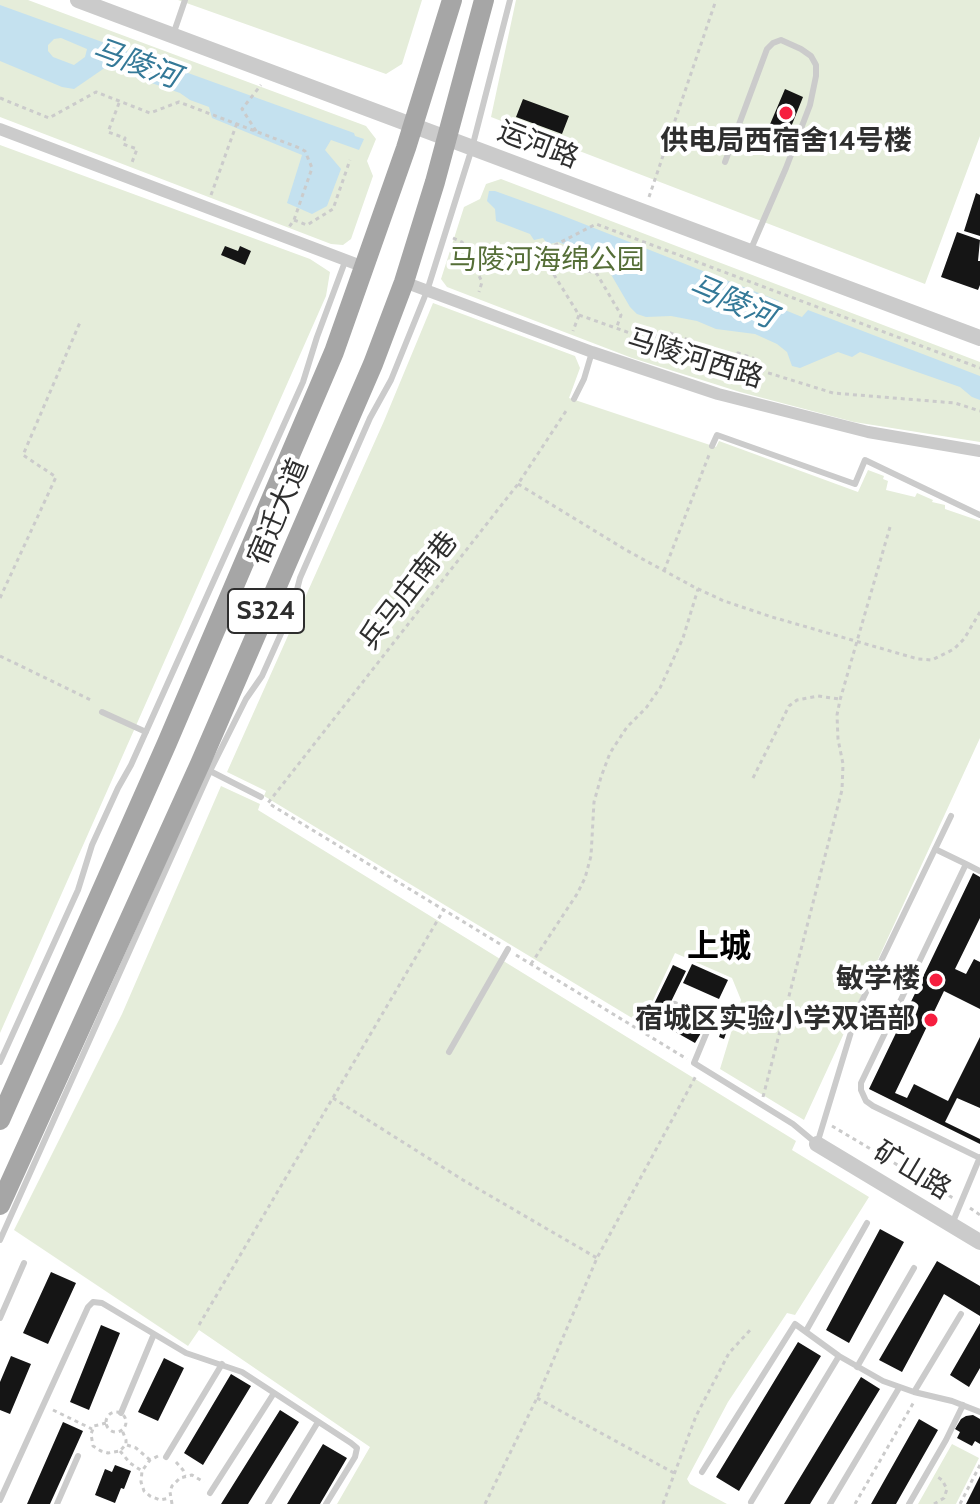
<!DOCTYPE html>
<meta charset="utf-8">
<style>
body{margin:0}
canvas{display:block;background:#fff}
</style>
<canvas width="980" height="1504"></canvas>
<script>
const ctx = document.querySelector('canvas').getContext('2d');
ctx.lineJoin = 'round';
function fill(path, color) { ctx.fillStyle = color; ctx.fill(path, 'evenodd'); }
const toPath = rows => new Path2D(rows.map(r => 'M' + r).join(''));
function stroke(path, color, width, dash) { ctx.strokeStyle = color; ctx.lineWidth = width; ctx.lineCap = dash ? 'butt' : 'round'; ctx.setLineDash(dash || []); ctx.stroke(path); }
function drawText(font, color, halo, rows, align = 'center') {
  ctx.font = font + ' Cabin,"Noto Sans SC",sans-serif'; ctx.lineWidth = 8; ctx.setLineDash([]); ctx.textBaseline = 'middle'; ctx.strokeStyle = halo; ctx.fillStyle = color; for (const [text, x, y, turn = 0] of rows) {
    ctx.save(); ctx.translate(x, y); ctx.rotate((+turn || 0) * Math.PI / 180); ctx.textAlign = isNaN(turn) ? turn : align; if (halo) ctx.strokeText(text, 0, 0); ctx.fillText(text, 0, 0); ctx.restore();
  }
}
fill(toPath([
 [0,0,28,0,366,126,376,139,367,161,373,176,351,239,343,245,331,244,0,117],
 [178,0,422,0,402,64,386,74],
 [516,0,980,0,980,136,925,284,491,117],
 [0,145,310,259,330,272,326,296,0,1033],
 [501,179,980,362,980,442,854,422,740,392,632,358,447,287,441,279,464,207,480,199,486,184],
 [433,303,575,356,580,368,569,398,716,447,719,441,858,492,868,470,884,476,883,479,888,481,886,490,915,497,917,493,933,500,932,502,945,505,945,509,980,521,980,738,804,1120,720,1069,741,1000,732,978,675,953,642,1024,264,796,266,791,227,772,384,421],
 [221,786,260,804,258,810,796,1141,792,1150,869,1197,795,1315,787,1313,728,1402,687,1479,690,1484,727,1504,337,1504,370,1447,199,1330,188,1346,14,1230,122,1014],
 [952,1444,979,1458,956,1504,918,1504]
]), '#e5edda');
fill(toPath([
 [0,5,354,133,355,136,364,139,359,150,331,140,325,150,341,169,327,206,312,214,287,203,302,155,212,118,209,107,190,100,180,93,106,67,74,89,62,87,0,61],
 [61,38,87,49,85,57,74,65,53,57,48,51,48,45,54,39],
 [489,191,495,191,556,213,779,301,780,308,802,317,808,310,980,376,980,400,972,397,960,387,860,352,852,357,838,352,800,368,792,366,787,352,777,344,755,334,716,329,697,321,671,316,646,317,637,314,630,307,602,259,558,242,546,245,546,242,543,238,534,240,530,234,496,221,495,209,487,201]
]), '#c4e1ef');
fill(toPath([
 [785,89,803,97,787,137,768,129],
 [523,99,569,116,562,134,516,117],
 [976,193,980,195,980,236,964,231],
 [957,232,980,240,978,261,980,261,980,285,978,290,941,277],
 [225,246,238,251,240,246,251,251,245,265,221,255],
 [973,873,980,877,980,918,955,969,966,974,974,959,980,962,980,1009,944,991,895,1093,907,1098,914,1084,948,1101,980,1037,980,1108,957,1098,945,1122,980,1139,980,1144,869,1089],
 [692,964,728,980,719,999,683,983],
 [673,965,686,971,667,1010,654,1004],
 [731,1001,737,1003,724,1039,719,1037],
 [654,1007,701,1033,695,1043,649,1017],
 [880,1229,904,1242,849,1343,826,1330],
 [937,1261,980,1286,980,1316,944,1294,902,1372,879,1360],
 [51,1272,76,1283,48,1344,23,1333],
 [980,1323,980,1368,969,1387,950,1375],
 [101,1325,120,1333,89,1410,70,1402],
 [798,1342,821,1356,739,1491,716,1477],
 [11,1356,31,1364,10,1414,0,1410,0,1382],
 [164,1358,184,1368,158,1421,138,1412],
 [231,1374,251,1386,203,1465,184,1453],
 [861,1377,880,1389,810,1504,784,1504],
 [280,1410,299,1422,248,1504,221,1504],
 [973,1415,980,1419,980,1444,975,1441,972,1446,957,1438,960,1432,955,1429,961,1419,966,1416],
 [919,1419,938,1430,896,1504,871,1504],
 [63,1422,83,1431,50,1504,27,1504],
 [323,1444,347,1458,320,1504,287,1504],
 [115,1465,131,1471,124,1489,121,1488,115,1503,95,1495,105,1469,112,1472],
 [980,1476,980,1504,966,1504]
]), '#151515');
stroke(toPath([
 [0,98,49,118,96,92,150,113,179,102,297,147,305,151,312,168,294,220,289,227],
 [119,103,108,132,125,138,123,144,137,149,131,165],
 [256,131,242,109,261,85],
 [211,195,237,123],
 [649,197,716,0],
 [294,220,307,225,333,209,350,160],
 [453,238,462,242,473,263,482,282,479,292],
 [526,260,596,224,980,368],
 [473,263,507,253,551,270,579,315,573,331],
 [536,264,550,257,597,274,621,315,616,329],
 [579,315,647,339,668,332,729,356,738,353,753,358,759,370,833,393,955,403,980,411],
 [518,484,626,550,694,587,724,601,772,617,918,659,932,660,954,649,964,639,980,612],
 [664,571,709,455],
 [0,598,56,477,23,455,81,320],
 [0,656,93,701],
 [753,778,789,706,797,700,818,696,839,699],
 [500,944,268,803,518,484,568,408],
 [516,955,687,1059],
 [531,964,577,894,585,878,591,856,594,802,601,777,610,753,627,727,646,708,660,688,683,638,698,589],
 [763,1097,842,790,843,764,838,739,837,715,840,700,890,527],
 [333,1098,463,1180,597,1258],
 [832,1126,953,1198],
 [970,1208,980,1215],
 [199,1325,443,911],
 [537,1398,674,1473],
 [53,1410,92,1429],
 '106 1422a10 10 0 1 1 20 0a10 10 0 1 1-20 0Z',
 [106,1423,94,1426,91,1434,93,1446,101,1451,108,1453,120,1451,126,1444,126,1440,122,1430],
 [127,1445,136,1448,150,1460],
 [120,1451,130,1463,142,1471],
 [158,1456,150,1460,142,1471,141,1482,144,1491,150,1496,160,1500,170,1498],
 [176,1462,183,1470,185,1476],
 [172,1504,170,1492,172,1486,180,1478,192,1475,204,1482],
 [485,1504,537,1398,597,1258,697,1074],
 [663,1504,696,1416,729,1353,752,1328],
 [855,1504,915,1400],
 [934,1504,944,1498,947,1489,942,1480,935,1475],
 [960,1504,980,1465]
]), '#cbcbcb', 3, [4, 4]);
stroke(toPath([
 [174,32,185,0],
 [725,162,767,49,773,43,781,40,801,49,811,56,816,65,816,76,810,105,786,168,751,249],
 [574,399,584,379,592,352],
 [712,446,717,435,855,484,865,460,980,515],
 [102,712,146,732],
 [210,771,261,797],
 [935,849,966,864],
 [980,871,966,864,861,1083,861,1090,866,1101,873,1106,980,1158],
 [675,1004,711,1022,694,1063,793,1124,817,1144,858,1009,951,816],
 [449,1052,508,949],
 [0,1062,78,890,92,845,118,788,131,765,303,382,317,337,346,259],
 [952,1224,980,1157],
 [0,1240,210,771,246,699,262,676,292,609,300,578,370,418,391,380,427,291,472,148,510,0],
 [0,1318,24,1263],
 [806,1331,867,1223],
 [857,1367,914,1268],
 [914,1392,961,1314],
 [121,1413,154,1334],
 [166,1457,222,1364],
 [702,1472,795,1324,839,1356,883,1381,914,1392,952,1401,980,1412],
 [210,1493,274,1393],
 [0,1500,88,1307,93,1302,102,1303,186,1353,242,1372,351,1443,357,1448,355,1457,326,1504],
 [751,1502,839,1356],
 [57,1504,78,1456],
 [268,1504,318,1422],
 [830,1504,899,1388],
 [909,1504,946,1440,963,1405]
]), '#cbcbcb', 6);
stroke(toPath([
 [0,129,364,267],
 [404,282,592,352,718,394,868,432,980,451]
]), '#cbcbcb', 12);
stroke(toPath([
 [78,0,980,338],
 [817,1144,980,1242]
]), '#cbcbcb', 16);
stroke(toPath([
 [0,1120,167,743,334,352,406,148,452,0],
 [0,1205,200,764,373,364,404,282,435,182,484,0]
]), '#a6a6a6', 20);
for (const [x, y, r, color] of [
 [786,113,8,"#f61e3f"],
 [936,980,8,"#f61e3f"],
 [931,1020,8,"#f61e3f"]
]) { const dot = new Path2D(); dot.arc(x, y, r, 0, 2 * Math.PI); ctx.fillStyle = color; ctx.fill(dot); stroke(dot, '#fff', 3); }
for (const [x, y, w] of [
 [266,611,76]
]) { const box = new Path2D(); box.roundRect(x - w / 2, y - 22, w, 44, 6); ctx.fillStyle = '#fff'; ctx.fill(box); stroke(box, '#2e2e2e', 2); }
drawText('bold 26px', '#2e2e2e', null, [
 ["S324",266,611]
]);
drawText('bold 28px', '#2e2e2e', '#fff', [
 ["供电局西宿舍14号楼",786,142,"center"],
 ["敏学楼",920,980],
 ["宿城区实验小学双语部",915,1020]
], 'right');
drawText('28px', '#2e2e2e', '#fff', [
 ["运河路",538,145,21],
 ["马陵河西路",695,359,17],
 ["宿迁大道",279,512,-67],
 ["兵马庄南巷",409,591,-52],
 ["矿山路",912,1171,31]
]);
drawText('28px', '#556e37', '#fff', [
 ["马陵河海绵公园",547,261]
]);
drawText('italic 30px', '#347998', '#fff', [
 ["马陵河",136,64,20],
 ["马陵河",732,302,23]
]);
drawText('bold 32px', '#000', '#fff', [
 ["上城",719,948]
]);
</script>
